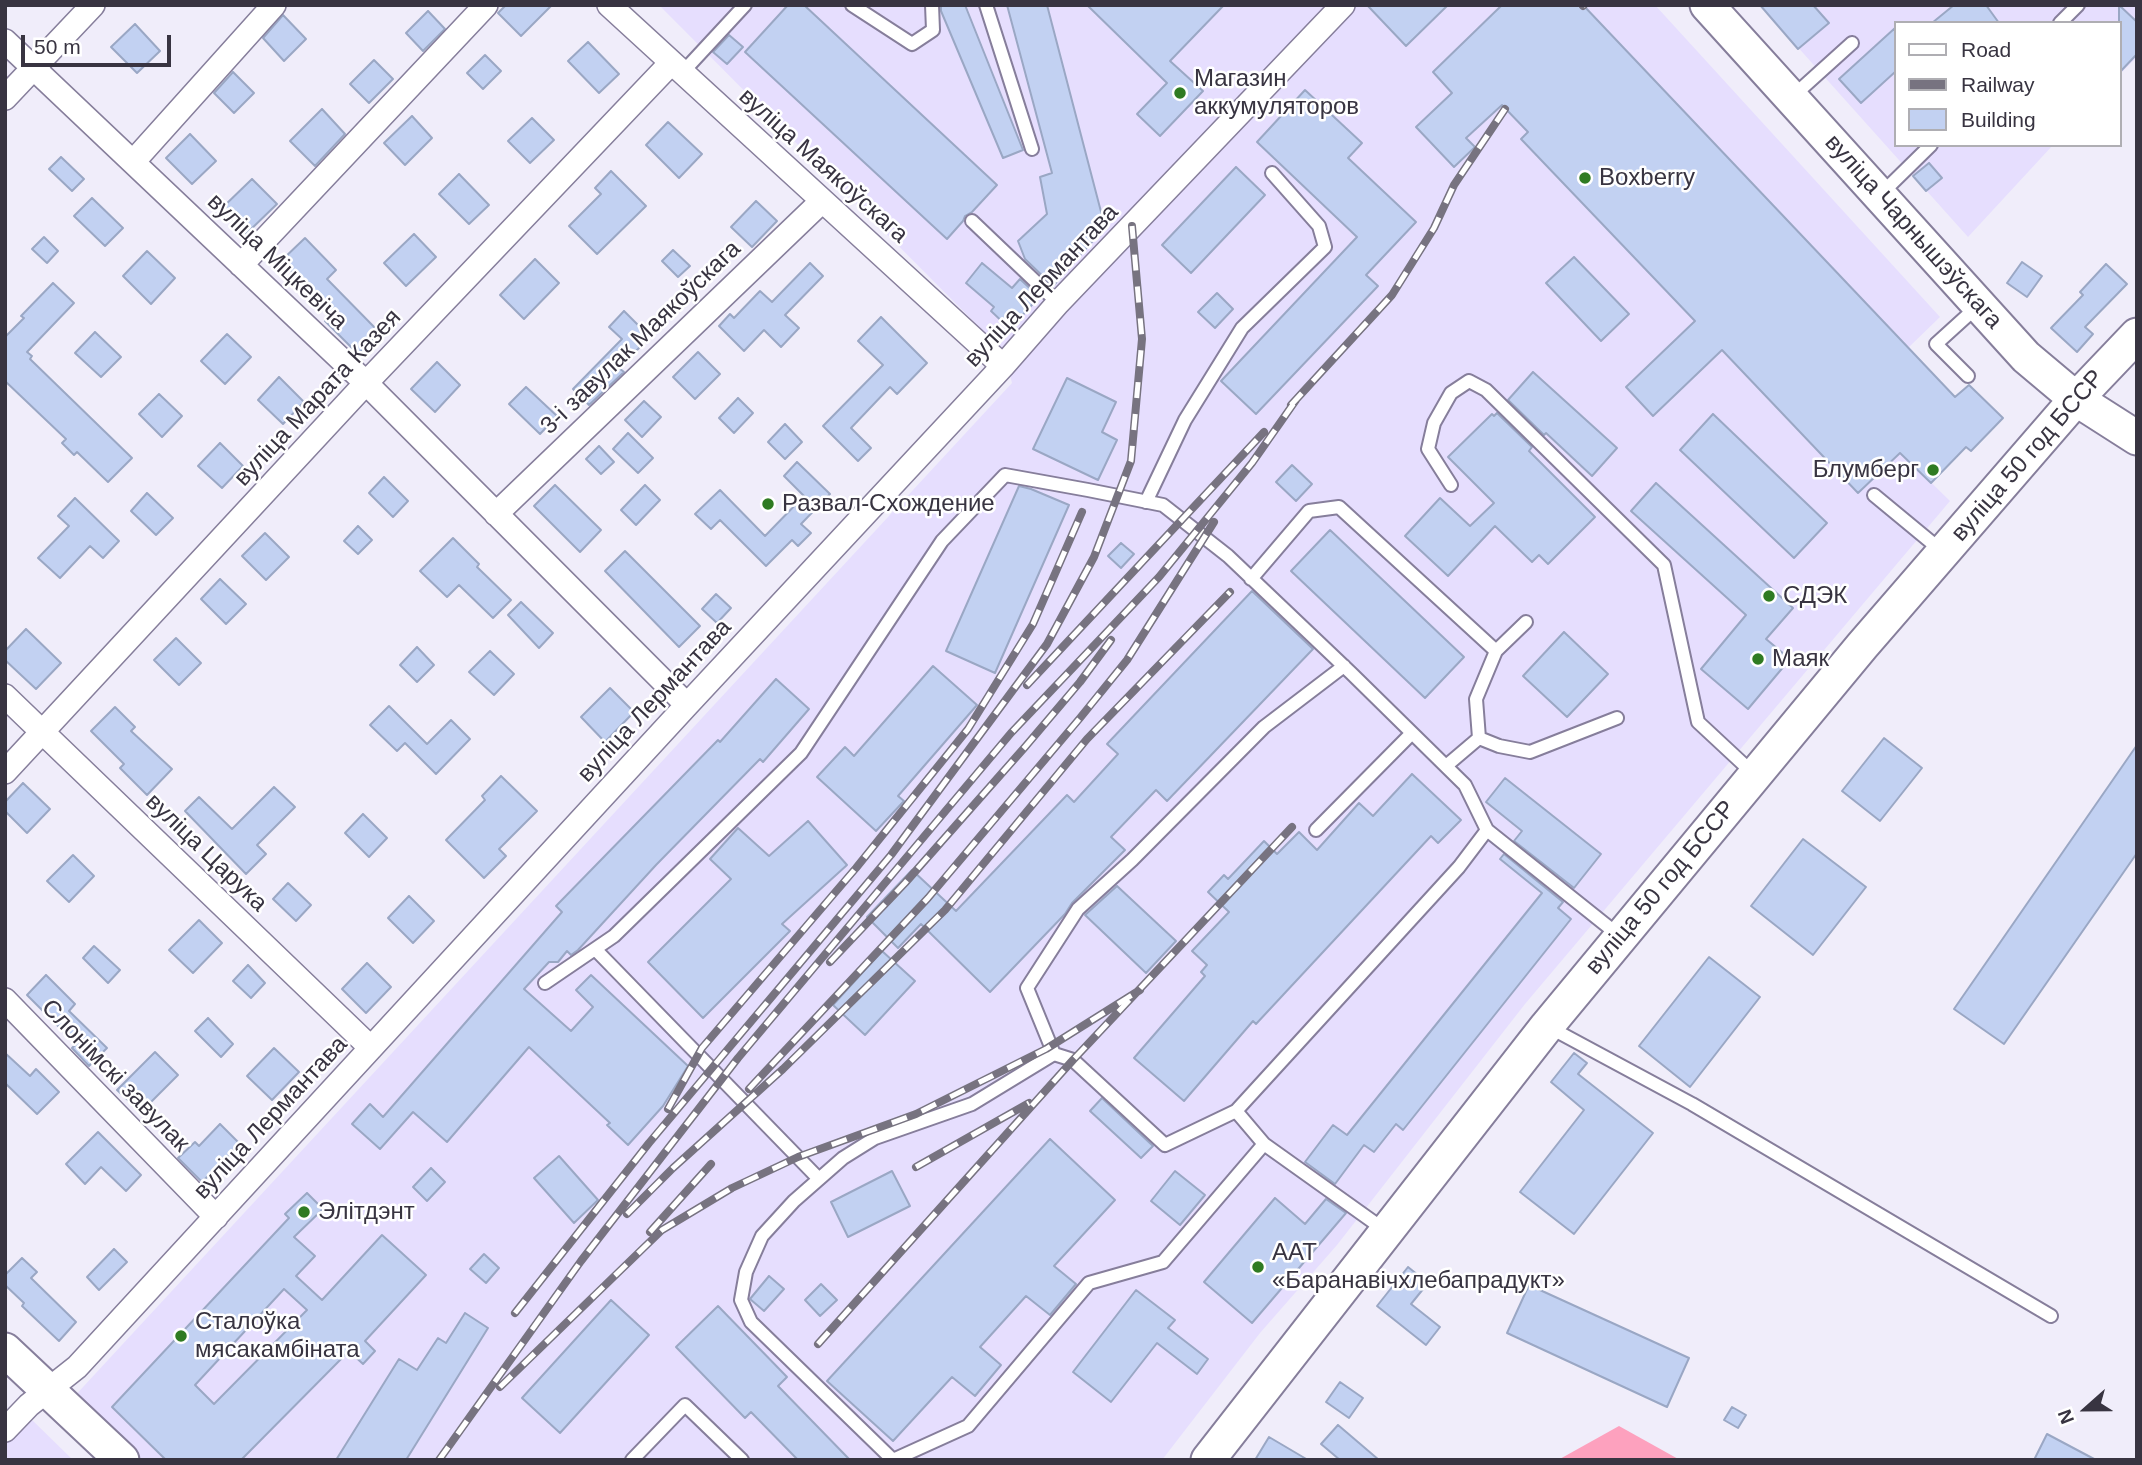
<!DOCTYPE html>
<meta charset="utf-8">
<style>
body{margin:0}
#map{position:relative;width:2142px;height:1465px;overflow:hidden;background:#f0edfa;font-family:Arial,sans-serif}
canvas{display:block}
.frame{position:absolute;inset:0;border:7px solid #383441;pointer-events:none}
.legend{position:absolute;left:1894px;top:21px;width:228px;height:126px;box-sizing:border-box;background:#fff;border:2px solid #afaeb3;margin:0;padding:9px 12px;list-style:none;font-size:21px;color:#383441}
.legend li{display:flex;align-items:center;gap:14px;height:35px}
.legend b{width:35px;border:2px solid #afaeb3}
.north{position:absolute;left:2051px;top:1374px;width:70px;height:70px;-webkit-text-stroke:5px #fff;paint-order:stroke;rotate:249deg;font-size:19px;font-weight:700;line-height:28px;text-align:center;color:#383441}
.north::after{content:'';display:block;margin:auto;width:24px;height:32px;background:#383441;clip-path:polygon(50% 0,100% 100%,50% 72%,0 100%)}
.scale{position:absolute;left:21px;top:35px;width:150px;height:32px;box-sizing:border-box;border:4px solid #383441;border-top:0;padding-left:9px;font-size:21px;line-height:24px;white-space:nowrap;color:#383441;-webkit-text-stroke:5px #fff;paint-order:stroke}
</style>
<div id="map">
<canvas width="2142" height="1465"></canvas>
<div class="frame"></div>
<ul class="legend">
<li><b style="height:9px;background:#fff"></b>Road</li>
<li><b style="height:9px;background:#777380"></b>Railway</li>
<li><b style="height:19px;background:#c2d1f2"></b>Building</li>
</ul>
<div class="north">N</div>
<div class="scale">50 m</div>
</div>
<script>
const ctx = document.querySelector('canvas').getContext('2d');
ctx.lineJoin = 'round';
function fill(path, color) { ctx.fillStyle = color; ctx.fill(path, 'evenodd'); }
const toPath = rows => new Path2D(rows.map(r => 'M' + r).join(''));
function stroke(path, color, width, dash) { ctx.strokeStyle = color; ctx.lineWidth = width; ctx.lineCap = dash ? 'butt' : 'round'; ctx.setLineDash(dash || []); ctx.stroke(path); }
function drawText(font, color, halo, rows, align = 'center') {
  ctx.font = font + ' Arial,sans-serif'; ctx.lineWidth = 5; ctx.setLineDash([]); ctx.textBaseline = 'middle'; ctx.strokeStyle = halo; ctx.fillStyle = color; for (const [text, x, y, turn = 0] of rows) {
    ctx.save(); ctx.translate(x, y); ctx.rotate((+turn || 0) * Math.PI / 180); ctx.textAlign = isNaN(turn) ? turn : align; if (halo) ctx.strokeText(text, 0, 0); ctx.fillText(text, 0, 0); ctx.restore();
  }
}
fill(toPath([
 [659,5,1655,5,1940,317,1909,347,1955,397,1901,453,1950,501,1525,1004,1337,1245,1260,1333,1162,1460,135,1460,71,1400,1012,383,1004,352],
 [1760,5,2137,5,2137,57,2119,75,2119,23,1895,23,1895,145,2053,145,1968,237],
 [30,1418,73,1460,5,1460,5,1444]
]), '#e6defe');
fill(toPath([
 [1619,1426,1680,1460,1558,1460]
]), '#fda1be');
const building = toPath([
 [506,5,552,5,521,36,498,13,506,5],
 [788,5,804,5,997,185,972,212,965,216,963,221,947,239,745,52,788,5],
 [941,5,965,5,1023,150,1003,158,941,11,941,5],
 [1007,5,1047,5,1105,227,1053,286,1025,259,1018,241,1047,214,1040,177,1052,173,1007,5],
 [1087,5,1224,5,1170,61,1203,91,1160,136,1137,114,1167,83,1087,5],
 [1367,5,1448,5,1406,46,1367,5],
 [1502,5,1583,5,1955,397,1969,385,2003,418,1971,451,1966,447,1931,483,1900,453,1858,493,1722,350,1653,416,1626,387,1695,321,1521,139,1528,132,1502,105,1466,138,1475,147,1454,167,1416,127,1452,93,1433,72,1502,5],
 [1760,5,1813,5,1829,23,1798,49,1760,5],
 [1954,5,1986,5,1999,23,1932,23,1954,5],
 [2119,5,2137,22,2137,54,2119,73,2119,5],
 [428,11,445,29,423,51,406,33,428,11],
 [283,15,306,39,284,61,263,38,283,15],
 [135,24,160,51,137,73,111,47,135,24],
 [1895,28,1895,72,1861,103,1839,79,1895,28],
 [729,35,743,47,727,64,713,52,729,35],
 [588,42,619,74,599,93,568,61,588,42],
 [485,55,501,71,483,89,467,73,485,55],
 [374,60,393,79,369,103,350,84,374,60],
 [233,72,254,93,234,113,214,93,233,72],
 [1305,90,1362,143,1348,158,1416,222,1366,275,1378,286,1256,414,1221,381,1357,237,1257,142,1305,90],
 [322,109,345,134,315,166,290,141,322,109],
 [412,116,432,138,405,165,384,143,412,116],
 [532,118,554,140,530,163,508,141,532,118],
 [668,122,702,154,679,178,646,145,668,122],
 [190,134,216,161,192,184,166,158,190,134],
 [61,157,84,179,72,191,49,169,61,157],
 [1929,163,1942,178,1926,191,1913,176,1929,163],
 [1236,167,1265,195,1191,273,1162,245,1236,167],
 [611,171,646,206,597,254,569,226,601,194,595,188,611,171],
 [459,174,489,205,469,224,439,194,459,174],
 [252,179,277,204,246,234,221,209,252,179],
 [92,198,123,228,105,246,74,216,92,198],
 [756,201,777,221,752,247,731,227,756,201],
 [414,234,436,257,406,286,384,263,414,234],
 [44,237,58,251,47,263,32,249,44,237],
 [305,238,336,270,327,279,380,333,358,354,325,321,332,313,281,261,305,238],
 [673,250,690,266,678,277,662,261,673,250],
 [147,251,175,278,151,304,123,276,147,251],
 [1574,257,1629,314,1601,341,1546,283,1574,257],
 [535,259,559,283,524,319,500,295,535,259],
 [2022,262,2042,276,2027,297,2007,283,2022,262],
 [810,263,823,276,785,315,799,328,781,347,764,330,744,351,719,326,730,314,734,318,760,291,772,302,810,263],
 [982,263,1012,288,1020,279,1039,297,1010,329,991,311,994,307,966,283,982,263],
 [2106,264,2127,284,2085,327,2093,334,2077,352,2051,328,2083,295,2080,292,2106,264],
 [53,283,74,303,27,352,32,356,30,359,132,458,108,482,77,452,74,455,62,443,66,439,5,381,5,337,24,318,21,316,53,283],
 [1217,293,1233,309,1215,328,1198,312,1217,293],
 [624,311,650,337,619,368,624,372,589,405,573,389,622,339,609,327,624,311],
 [881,317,927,363,897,394,890,387,851,428,871,448,858,461,823,426,883,365,858,341,881,317],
 [95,332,121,357,101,377,75,353,95,332],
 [227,334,251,357,225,384,201,361,227,334],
 [698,352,720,374,695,399,673,377,698,352],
 [437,362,460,385,435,412,411,389,437,362],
 [1533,372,1617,448,1592,476,1546,433,1544,435,1508,400,1533,372],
 [279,377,304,402,283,424,258,400,279,377],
 [1067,378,1116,402,1102,432,1117,440,1098,480,1033,449,1067,378],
 [526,387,557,416,540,434,509,404,526,387],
 [159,394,182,416,162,437,139,414,159,394],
 [738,398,753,413,734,433,719,418,738,398],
 [644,401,661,417,642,437,625,420,644,401],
 [1497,413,1532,447,1529,451,1595,517,1548,564,1539,555,1532,562,1495,526,1448,576,1405,536,1440,498,1470,526,1494,503,1448,457,1492,414,1494,416,1497,413],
 [1713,414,1827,523,1794,558,1680,450,1713,414],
 [785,424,802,442,785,459,768,442,785,424],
 [628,433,653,458,638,473,613,449,628,433],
 [220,443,243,466,222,488,198,466,220,443],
 [599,446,614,462,601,474,586,459,599,446],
 [797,462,830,494,801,524,811,533,798,546,792,540,766,566,720,520,711,529,695,514,720,490,765,536,804,496,784,476,797,462],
 [1292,465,1312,484,1296,501,1276,482,1292,465],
 [384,477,408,501,393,517,369,493,384,477],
 [1656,483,1793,608,1766,639,1790,659,1748,709,1701,669,1746,615,1631,511,1656,483],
 [555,485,601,530,580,552,534,506,555,485],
 [645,485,660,500,636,525,621,510,645,485],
 [1019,486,1031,489,1069,505,995,673,946,651,1019,486],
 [147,493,173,518,156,535,131,511,147,493],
 [75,498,119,541,103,558,90,546,60,578,38,558,69,526,58,516,75,498],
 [358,526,372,540,358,554,344,541,358,526],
 [1330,530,1464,657,1425,698,1291,571,1330,530],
 [265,533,289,557,266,580,242,556,265,533],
 [453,538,479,564,477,567,511,600,493,618,459,585,447,597,420,571,453,538],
 [1121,543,1134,554,1121,568,1108,556,1121,543],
 [625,551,700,626,679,647,605,571,625,551],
 [220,579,246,604,226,624,201,599,220,579],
 [1252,591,1313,649,1167,801,1156,790,1111,837,1125,850,1072,903,1065,914,990,992,921,924,898,948,867,917,912,870,956,911,1067,795,1074,802,1118,754,1107,744,1252,591],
 [716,594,731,608,717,623,702,609,716,594],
 [521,602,553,633,539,648,508,615,521,602],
 [26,629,61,663,36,689,5,660,5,651,26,629],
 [1564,632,1608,674,1567,717,1523,676,1564,632],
 [176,638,201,663,179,685,154,660,176,638],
 [417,647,434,665,417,682,400,665,417,647],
 [490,651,514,674,494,695,469,672,490,651],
 [933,666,977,705,898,796,904,801,876,831,817,777,845,747,854,756,933,666],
 [776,679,809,709,763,762,760,759,656,865,578,950,571,955,567,951,558,962,549,962,524,989,571,1031,593,1007,576,990,591,975,688,1066,663,1106,628,1145,607,1125,610,1123,529,1047,447,1142,413,1112,380,1149,352,1124,370,1104,383,1117,562,912,556,906,718,740,720,742,776,679],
 [610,688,634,712,605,742,581,717,610,688],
 [389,706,427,744,451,720,470,739,436,774,405,743,397,751,370,725,389,706],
 [115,707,135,727,131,731,172,769,147,795,120,768,124,764,91,731,115,707],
 [1884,738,1922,768,1880,821,1842,791,1884,738],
 [2137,745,2137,853,2004,1044,1954,1009,2137,745],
 [1412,774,1461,820,1438,843,1431,836,1256,1024,1253,1021,1184,1101,1134,1058,1205,976,1201,972,1207,965,1192,951,1229,912,1208,892,1224,875,1228,879,1264,841,1277,854,1299,832,1317,850,1359,803,1373,816,1412,774],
 [501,776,537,811,499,849,506,856,484,878,446,840,485,800,482,796,501,776],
 [1505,778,1601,854,1574,888,1514,841,1522,831,1486,802,1505,778],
 [23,783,50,809,27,833,5,811,5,802,23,783],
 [274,787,295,807,257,845,266,854,246,874,185,811,199,797,232,829,274,787],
 [363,814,387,838,369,857,345,833,363,814],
 [808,821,847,865,782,924,790,931,703,1018,648,962,731,879,710,859,738,828,769,856,808,821],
 [1803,839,1866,887,1813,955,1751,906,1803,839],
 [1504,854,1563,902,1558,908,1571,919,1403,1130,1396,1124,1374,1152,1364,1145,1335,1184,1305,1162,1333,1125,1347,1135,1542,893,1500,859,1504,854],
 [73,855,94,876,69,902,47,881,73,855],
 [288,883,311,905,296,921,273,899,288,883],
 [1117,886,1176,941,1146,973,1085,915,1117,886],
 [409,896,434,921,413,943,388,918,409,896],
 [199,920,222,943,193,973,169,950,199,920],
 [94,946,120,970,108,983,83,958,94,946],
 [882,951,915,981,865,1035,833,1005,882,951],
 [1709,957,1760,997,1690,1087,1639,1046,1709,957],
 [367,963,391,987,366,1013,342,989,367,963],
 [248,965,265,983,251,998,233,981,248,965],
 [46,975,75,1004,69,1011,107,1048,89,1066,72,1048,76,1044,27,995,46,975],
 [208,1018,233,1044,221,1057,195,1031,208,1018],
 [274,1048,299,1072,272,1100,247,1076,274,1048],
 [155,1052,178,1075,141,1112,117,1090,155,1052],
 [5,1053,30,1076,36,1069,59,1092,37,1114,5,1083,5,1053],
 [1574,1053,1587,1063,1578,1074,1653,1133,1574,1234,1520,1192,1584,1110,1551,1082,1574,1053],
 [1102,1098,1153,1146,1141,1158,1090,1111,1102,1098],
 [220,1124,240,1144,202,1182,178,1158,195,1142,199,1146,220,1124],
 [98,1132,141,1175,126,1191,101,1167,85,1184,66,1164,98,1132],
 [1050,1139,1115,1200,1054,1266,1076,1284,1050,1315,1026,1296,980,1347,1001,1365,975,1396,952,1377,893,1441,827,1381,1050,1139],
 [559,1156,598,1200,574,1223,534,1178,559,1156],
 [431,1168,445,1182,427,1201,413,1187,431,1168],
 [892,1171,910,1206,848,1237,831,1202,892,1171],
 [1175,1171,1205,1195,1180,1225,1151,1201,1175,1171],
 [307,1193,323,1209,294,1237,315,1256,296,1276,322,1300,382,1235,426,1275,365,1341,375,1351,363,1364,349,1351,241,1460,166,1460,112,1407,289,1218,285,1214,307,1193],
 [284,1289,307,1310,214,1404,195,1385,284,1289],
 [1275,1198,1305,1224,1326,1199,1346,1213,1252,1323,1204,1282,1275,1198],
 [114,1249,127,1262,99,1290,87,1277,114,1249],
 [484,1254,499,1268,486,1283,470,1269,484,1254],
 [22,1258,37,1272,31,1278,76,1322,59,1341,22,1306,24,1303,5,1285,5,1275,22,1258],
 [1408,1267,1428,1283,1411,1304,1440,1327,1426,1345,1377,1306,1408,1267],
 [769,1276,784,1289,764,1311,750,1299,769,1276],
 [821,1284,837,1300,820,1316,805,1300,821,1284],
 [1529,1285,1689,1358,1667,1407,1507,1333,1529,1285],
 [1136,1290,1175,1320,1168,1328,1208,1359,1197,1374,1157,1343,1111,1402,1073,1372,1136,1290],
 [611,1300,649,1335,560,1433,522,1398,611,1300],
 [718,1306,787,1377,778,1386,850,1460,798,1460,751,1412,745,1418,676,1347,718,1306],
 [465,1313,488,1328,406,1460,336,1460,399,1359,417,1370,438,1338,446,1343,465,1313],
 [1340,1382,1363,1398,1349,1418,1326,1402,1340,1382],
 [1732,1407,1746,1415,1738,1428,1724,1420,1732,1407],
 [1338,1425,1379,1460,1340,1460,1321,1444,1338,1425],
 [2047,1434,2096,1460,2034,1460,2047,1434],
 [1269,1437,1308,1460,1255,1460,1269,1437]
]);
fill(building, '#c2d1f2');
stroke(building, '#9aa7c4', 2);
const lane = toPath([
 [852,5,912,44,933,30,932,5],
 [986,5,1032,149],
 [2060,23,2078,5],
 [682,73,745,5],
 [1791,98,1852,43],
 [1880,195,1931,145],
 [972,221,1058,303],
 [1968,376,1936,344,1979,305],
 [1451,485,1428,449,1434,423,1451,393,1469,381,1486,390,1664,565,1698,722,1755,775],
 [1874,495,1943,552],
 [1146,502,1185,420,1242,328,1325,247,1319,226,1272,173],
 [1251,579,1309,511,1339,507,1496,651],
 [1479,738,1476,699,1496,651,1526,622],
 [1446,766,1479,738,1499,746,1530,752,1617,718],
 [1316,830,1412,733],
 [1487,830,1621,937],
 [595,949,819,1179],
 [545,983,614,936,801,753,942,541,1005,475,1088,490,1163,505,1228,556,1351,673,1465,785,1487,830,1459,867,1236,1111],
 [1547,1026,1692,1104,2051,1316],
 [1054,1054,1027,988,1078,909,1132,860,1264,727,1344,666],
 [1264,1144,1236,1111,1165,1145,1073,1060,1054,1054,972,1104,875,1138,843,1158,794,1201,762,1236,746,1272,741,1300,751,1322,893,1460,968,1426,1089,1283,1163,1262,1264,1144,1386,1231],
 [632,1460,685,1405,742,1460]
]);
const street = toPath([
 [609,5,1003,366],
 [5,41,366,383,687,705],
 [5,98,93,5],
 [133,162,274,5],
 [241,265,486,5],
 [496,514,822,201],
 [5,696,371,1048],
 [5,772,366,383,671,63],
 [5,1000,216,1217],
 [5,1430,29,1405,77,1367,687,705,1003,366,1058,303,1343,5]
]);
const secondary = toPath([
 [1707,5,2026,357,2076,399,2137,438],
 [5,1350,122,1460],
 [1208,1460,1547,1026,1862,646,2076,399,2137,335]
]);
stroke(lane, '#867e9b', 16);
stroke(street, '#867e9b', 26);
stroke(secondary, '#867e9b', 37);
stroke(lane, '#fff', 12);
stroke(street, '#fff', 23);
stroke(secondary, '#fff', 33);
const rail = toPath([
 [1583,6,1584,5],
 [1291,405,1392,295,1434,228,1454,185,1505,109],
 [1027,685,1264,432],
 [830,962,905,883,1025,747,1080,682,1111,640],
 [749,1089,928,898,1080,718,1127,660,1214,522],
 [668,1109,702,1048,856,868,968,729,1033,624,1082,512],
 [916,1167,1029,1103],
 [627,1214,673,1168,783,1069,945,910,1087,739,1230,592],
 [650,1232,711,1164],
 [515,1313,649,1143,891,855,1047,644,1094,557,1131,461,1142,339,1132,226],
 [818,1344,1073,1060,1292,827],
 [500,1387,662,1230,732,1188,798,1157,916,1114,1046,1049,1140,990],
 [439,1460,581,1261,738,1058,1011,733,1159,577,1252,463,1296,400]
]);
stroke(rail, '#777380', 8);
stroke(rail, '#fff', 5, [16]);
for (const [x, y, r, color] of [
 [1180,93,7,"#2f7b22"],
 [1585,178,7,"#2f7b22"],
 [1933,470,7,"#2f7b22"],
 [768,504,7,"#2f7b22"],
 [1769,596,7,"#2f7b22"],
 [1758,659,7,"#2f7b22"],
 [304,1212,7,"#2f7b22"],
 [1258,1267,7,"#2f7b22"],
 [181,1336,7,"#2f7b22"]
]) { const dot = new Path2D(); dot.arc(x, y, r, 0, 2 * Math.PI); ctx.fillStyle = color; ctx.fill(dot); stroke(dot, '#fff', 2.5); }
drawText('24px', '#383441', '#fff', [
 ["Магазин",1194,79],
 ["аккумуляторов",1194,107],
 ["Boxberry",1599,178],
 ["Блумберг",1919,470,"right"],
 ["Развал-Схождение",782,504],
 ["СДЭК",1783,596],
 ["Маяк",1772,659],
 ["Элітдэнт",318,1212],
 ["ААТ",1272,1253],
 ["«Баранавічхлебапрадукт»",1272,1281],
 ["Сталоўка",195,1322],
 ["мясакамбіната",195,1350]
], 'left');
drawText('24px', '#383441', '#fff', [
 ["вуліца Маякоўскага",823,166,42],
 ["вуліца Чарнышэўскага",1913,232,48],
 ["вуліца Міцкевіча",277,262,44],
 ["вуліца Лермантава",1042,286,-47],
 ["3-і завулак Маякоўскага",641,338,-44],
 ["вуліца Марата Казея",318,398,-47],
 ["вуліца 50 год БССР",2028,456,-49],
 ["вуліца Лермантава",655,701,-47],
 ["вуліца Царука",206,853,44],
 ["вуліца 50 год БССР",1661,888,-50],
 ["Слонімскі завулак",115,1076,46],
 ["вуліца Лермантава",271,1118,-47]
]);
</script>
